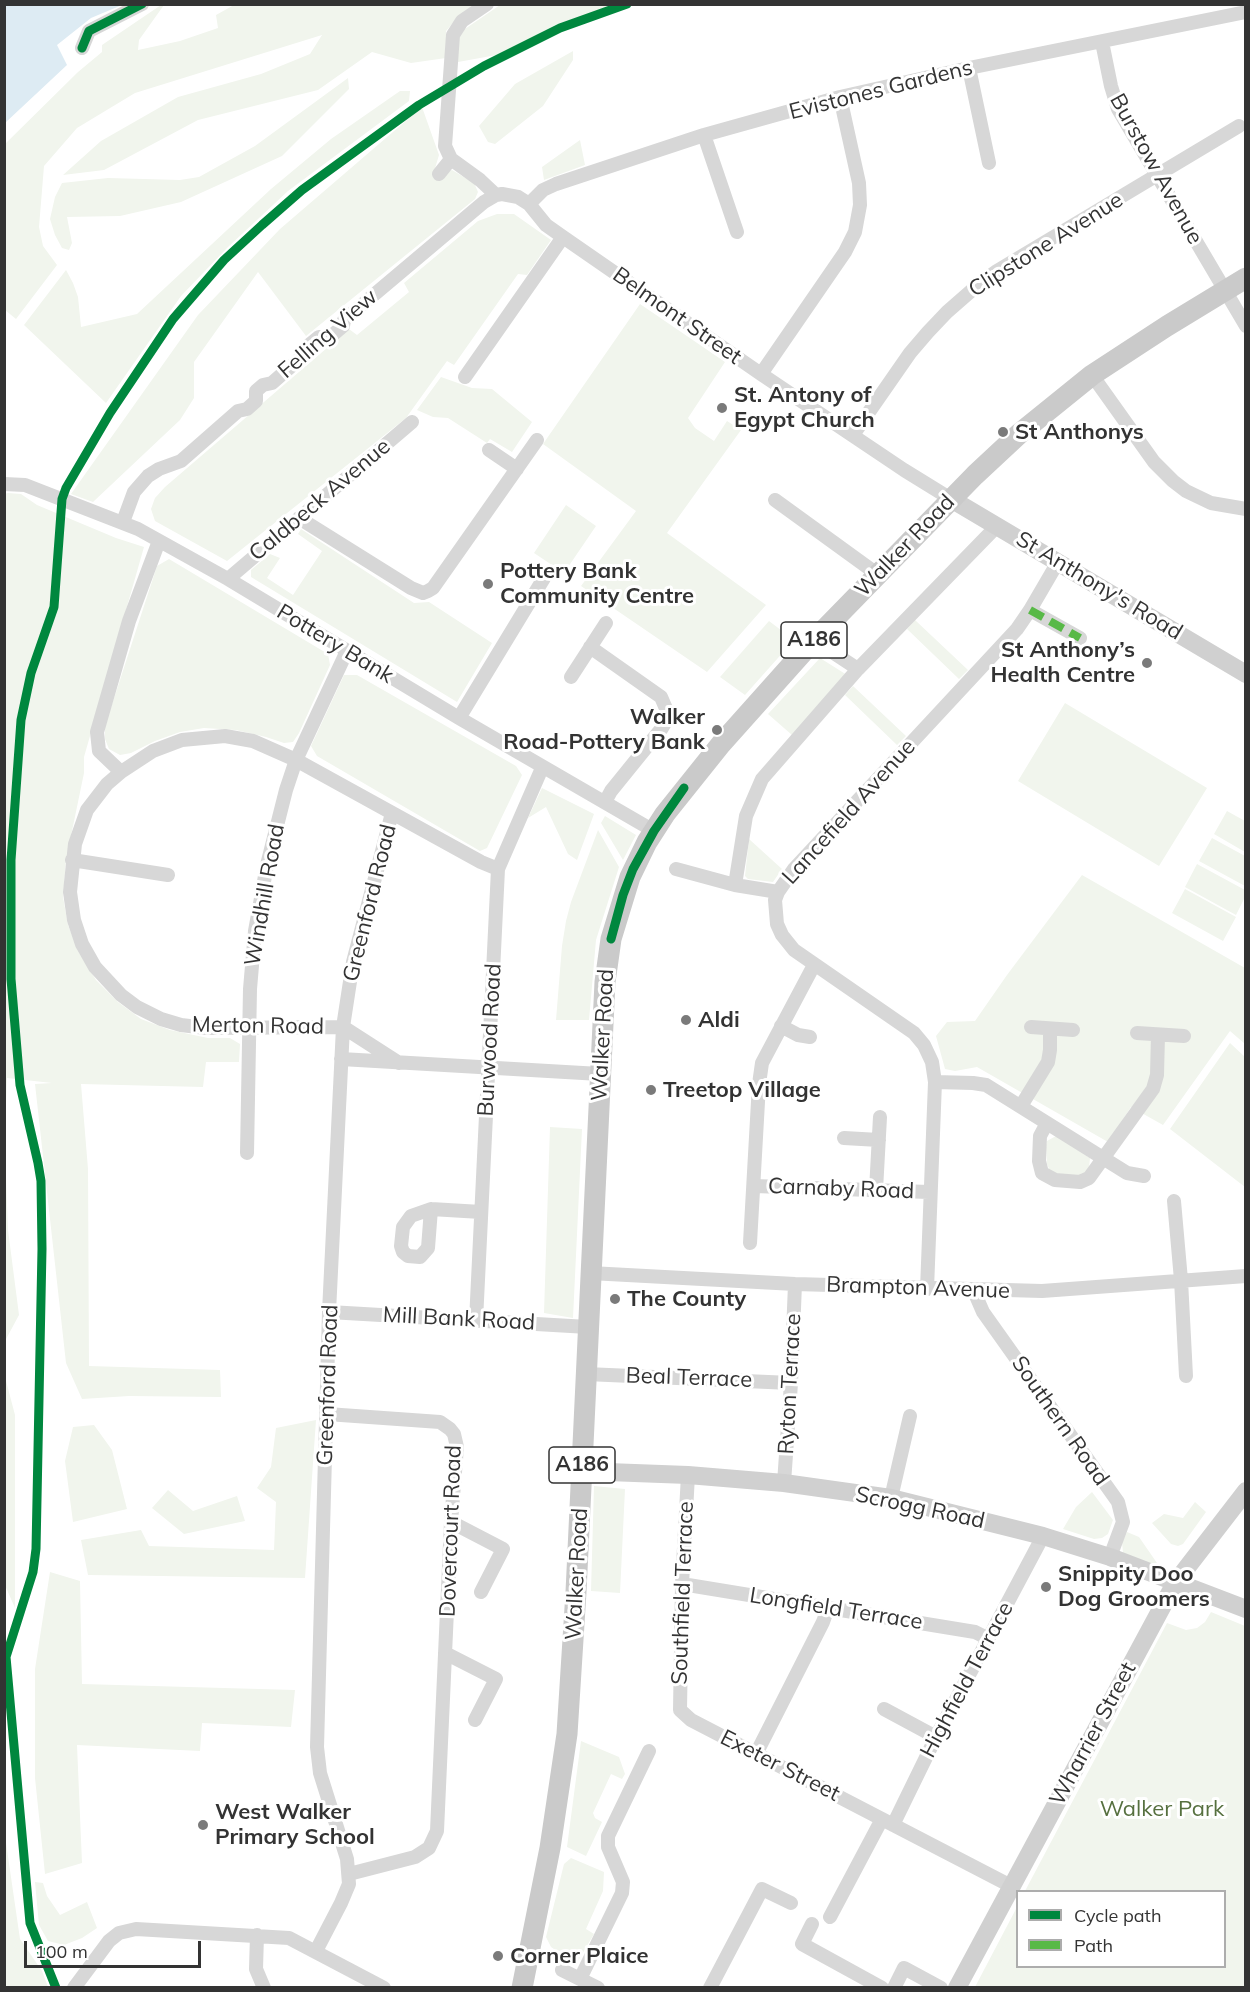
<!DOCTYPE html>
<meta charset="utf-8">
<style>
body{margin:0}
#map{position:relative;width:1250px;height:1992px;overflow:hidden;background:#fff;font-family:Mulish,sans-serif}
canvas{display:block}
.frame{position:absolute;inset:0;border:6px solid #333;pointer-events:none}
.legend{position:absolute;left:1016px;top:1890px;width:210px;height:78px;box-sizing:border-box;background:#fff;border:2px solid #adadad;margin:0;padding:8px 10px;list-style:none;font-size:18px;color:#333}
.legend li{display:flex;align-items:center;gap:12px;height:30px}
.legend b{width:30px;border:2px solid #adadad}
.scale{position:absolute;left:24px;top:1941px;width:177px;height:27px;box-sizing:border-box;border:3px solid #333;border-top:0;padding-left:8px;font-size:18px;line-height:21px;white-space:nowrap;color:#333;-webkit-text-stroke:4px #fff;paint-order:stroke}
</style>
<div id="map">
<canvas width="1250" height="1992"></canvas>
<div class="frame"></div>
<ul class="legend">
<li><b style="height:8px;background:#00873e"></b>Cycle path</li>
<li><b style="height:8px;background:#58b947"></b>Path</li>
</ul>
<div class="scale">100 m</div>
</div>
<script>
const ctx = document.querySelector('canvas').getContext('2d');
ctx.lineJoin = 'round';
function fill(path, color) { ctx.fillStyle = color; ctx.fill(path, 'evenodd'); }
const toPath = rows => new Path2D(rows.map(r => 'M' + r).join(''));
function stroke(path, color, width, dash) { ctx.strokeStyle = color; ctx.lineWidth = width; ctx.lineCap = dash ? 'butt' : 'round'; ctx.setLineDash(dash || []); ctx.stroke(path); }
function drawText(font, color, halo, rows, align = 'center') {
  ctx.font = font + ' Mulish,sans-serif'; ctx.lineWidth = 6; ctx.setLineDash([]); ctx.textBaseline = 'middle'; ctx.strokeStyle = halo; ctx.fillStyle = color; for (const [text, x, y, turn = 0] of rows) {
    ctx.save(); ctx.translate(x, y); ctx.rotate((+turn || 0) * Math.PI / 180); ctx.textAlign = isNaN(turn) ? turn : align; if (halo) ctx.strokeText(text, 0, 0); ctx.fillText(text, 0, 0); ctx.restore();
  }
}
fill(toPath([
 [161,5,164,5,139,40,138,50,180,41,218,28,216,15,234,5,479,5,457,18,446,31,446,58,411,63,372,52,318,90,198,120,104,170,63,175,101,141,178,97,261,74,310,54,322,35,135,93,77,128,44,166,39,227,43,246,57,265,16,319,5,310,5,144,78,72,102,52,102,45],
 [500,5,615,5,555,25,502,54,458,62,458,40,462,31],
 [573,51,573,60,543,106,495,144,488,142,479,126,515,84],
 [348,78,349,89,282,156,181,202,120,216,67,217,72,243,69,250,62,248,55,235,50,219,55,197,62,183,108,178,180,180,199,177,255,146],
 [400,91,410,91,409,101,288,191,228,247,181,296,106,403,24,325,66,270,73,283,78,297,81,327,137,314,271,189,331,139],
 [422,107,439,155,433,175,438,181,447,172,452,170,474,183,478,192,475,199,306,336,258,272,194,362,194,398,180,420,93,502,71,494,198,315,280,229],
 [580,140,585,165,544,180,542,167],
 [497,214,514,214,551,240,527,275,518,274,454,365,447,361,406,418,227,561,155,521,151,509,155,498,165,487,349,329,357,335,409,292,404,283,478,221],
 [640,304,725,362,688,418,695,428,714,441,727,421,741,430,667,533,766,605,707,672,581,586,636,511,543,444],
 [441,377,472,388,492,389,532,422,512,452,490,439,487,443,448,418,433,417,417,410],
 [8,493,21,494,37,505,116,538,144,547,84,757,84,773,66,860,63,897,68,925,78,951,96,980,118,1002,141,1019,170,1030,208,1038,230,1038,240,1044,239,1062,206,1062,203,1087,81,1084,88,1169,89,1366,220,1370,221,1397,129,1396,82,1399,66,1363,35,1084,52,1083,7,1078,5,1129,4,494],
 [566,505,596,526,564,573,534,553],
 [301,529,414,603,429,602,492,643,457,702,251,577,251,570,270,554,280,558,267,578,293,595,322,551,298,534],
 [169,559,328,654,330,665,299,733,293,742,284,743,266,737,236,730,204,728,180,732,155,741,131,753,120,755,109,749,105,739,105,726,157,566],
 [915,620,968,670,959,679,907,629],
 [769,621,794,640,745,695,720,677],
 [820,658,847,675,792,735,768,714],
 [344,675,357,675,516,766,522,775,487,848,480,851,317,756,311,746],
 [853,686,906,736,897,745,845,695],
 [1065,703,1207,788,1159,866,1018,781],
 [542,788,594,814,577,860,568,854,546,807,528,818],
 [1227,811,1245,821,1245,852,1214,834],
 [605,816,636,835,623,860,601,823],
 [598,830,619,867,596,940,589,1020,556,1020,562,946,566,921,571,902],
 [1212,838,1245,856,1245,886,1199,861],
 [749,839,782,869,773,882,748,879,745,876],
 [1197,864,1245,890,1245,897,1236,915,1185,887],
 [1082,875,1245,968,1245,1044,1230,1031,1163,1125,1131,1107,1108,1142,977,1067,955,1071,945,1069,936,1036,947,1022,975,1021,1007,975],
 [1185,889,1236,917,1223,941,1172,913],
 [1230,1043,1245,1057,1245,1187,1170,1129],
 [550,1127,582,1129,573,1318,544,1313],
 [1056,1136,1090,1158,1089,1168,1085,1173,1080,1175,1060,1175,1050,1171,1047,1164,1046,1147,1047,1141],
 [5,1152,8,1230,19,1315,5,1341],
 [5,1377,15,1415,15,1608,4,1583],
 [316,1420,305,1578,88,1575,81,1540,141,1530,149,1546,274,1550,276,1502,257,1488,271,1467,276,1428],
 [94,1425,112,1450,127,1509,73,1522,65,1461,73,1427],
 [594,1486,625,1489,620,1593,591,1591],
 [168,1490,193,1511,237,1496,245,1521,184,1534,152,1508],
 [1092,1492,1113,1520,1108,1534,1102,1538,1094,1539,1063,1529,1076,1507],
 [1195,1502,1206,1512,1183,1544,1178,1546,1171,1544,1152,1523,1164,1514,1183,1518],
 [1127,1532,1139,1537,1157,1563,1150,1566,1123,1553,1122,1542],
 [50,1572,80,1581,82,1684,295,1690,291,1727,202,1723,200,1751,77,1745,82,1863,45,1874,35,1778,35,1669],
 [1211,1612,1245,1626,1245,1987,975,1987,1017,1907,1018,1966,1224,1966,1224,1892,1025,1891,1167,1623,1186,1630,1197,1628,1205,1622],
 [581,1741,619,1757,625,1774,622,1779,611,1774,593,1813,595,1818,602,1822,586,1856,567,1847],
 [5,1836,20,1939,42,1971,48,1987,5,1987],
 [571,1858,604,1872,603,1891,586,1929,594,1934,578,1961,573,1962,551,1947,546,1937,564,1864],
 [35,1882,43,1883,47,1896,60,1915,87,1902,97,1928,82,1938,64,1945,48,1941,39,1925]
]), '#f1f5ed');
fill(toPath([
 [5,4,122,5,91,18,57,45,67,65,5,123]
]), '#ddebf3');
stroke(toPath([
 [487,4,462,21,453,35,445,146,451,159,480,180,496,195],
 [1102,42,1111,86,1118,109,1246,326],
 [82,48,89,31,142,4],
 [969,68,989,163],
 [704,135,737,232],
 [439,174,451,159],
 [529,204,543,190,556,184,704,135,840,97,969,68,1246,12],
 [761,374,845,252,855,232,860,205,859,183,840,97],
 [1092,375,1154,462,1173,481,1186,491,1211,503,1246,509],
 [465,377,563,237],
 [853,435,910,353,928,332,947,312,979,284,997,271,1239,126],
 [489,450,517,469],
 [4,484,25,485,138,529,228,579,459,718,654,831],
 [775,500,877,574],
 [299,518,411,588,423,593,428,591,433,588,537,440],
 [123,522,134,492,148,476,159,469,181,461,238,411,247,409,256,401,256,391,263,385,272,383,304,355,308,346,319,337,329,338,343,326,344,320,484,202,496,195,502,194,518,197,529,204,546,225,563,237,761,374,904,470,951,499],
 [159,541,129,621,97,732,99,751,121,772,107,784,87,810,75,844,70,892,74,920,82,944,95,967,121,995,137,1007,161,1019,181,1025,206,1028,343,1027,399,1063],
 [228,579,412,422],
 [1030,610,1080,638],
 [590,647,661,697,667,711,665,723,662,728,611,791,605,802],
 [826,648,858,669],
 [571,677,606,623],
 [459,718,544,578],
 [121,772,153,751,182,740,225,736,253,741,296,760,481,862,498,869],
 [72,860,168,875],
 [676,869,735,885,778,892],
 [735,885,746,816,762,779,858,669,998,525],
 [781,1026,798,1035,810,1037],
 [1031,1027,1073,1030],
 [1137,1033,1184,1036],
 [341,1059,600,1074],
 [935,1082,973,1083,986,1085,1127,1173,1144,1176],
 [1021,1106,1048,1062,1050,1050,1050,1029],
 [1047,1123,1040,1136,1039,1161,1042,1173,1055,1180,1080,1182,1089,1178,1153,1089,1157,1075,1158,1035],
 [844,1138,879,1140],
 [247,1153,250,989,255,931,267,865,286,790,296,760,347,651],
 [754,1186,929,1192],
 [876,1190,880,1117],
 [1174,1201,1181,1280,1186,1376],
 [431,1209,428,1248,420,1257,408,1256,403,1252,401,1246,403,1227,411,1216,431,1209,481,1212],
 [750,1243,759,1084,762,1063,814,965],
 [590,1273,795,1284,1042,1291,1246,1276],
 [927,1289,935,1082,932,1062,924,1045,914,1033,794,950,782,935,777,924,775,900,778,892,794,869,1017,629,1030,610,1058,562],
 [973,1289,983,1312,1118,1502,1123,1522,1110,1557],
 [329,1312,588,1327],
 [476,1321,498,869,542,768],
 [586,1374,791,1383],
 [327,1414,440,1422,450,1429,454,1434,457,1447,451,1522,437,1831,429,1848,415,1857,349,1874],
 [688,1475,682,1584,680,1710,691,1720,1011,1886],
 [784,1483,791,1383,795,1284],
 [891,1498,910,1416],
 [451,1522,503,1549,481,1592],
 [682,1584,975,1632,989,1639],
 [445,1653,496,1679,475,1720],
 [884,1709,936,1737],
 [756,1754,823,1622,828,1608],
 [893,1825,936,1737,1043,1536],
 [830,1917,882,1819],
 [812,1924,802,1944,882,1988],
 [257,1935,256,1969,264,1988],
 [316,1951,341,1903,349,1884,347,1859,320,1773,317,1747,329,1312,343,1027,353,962,392,813],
 [562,1970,598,1988],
 [580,1979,622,1893,623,1882,608,1847,608,1836,649,1751],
 [74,1988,109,1941,119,1933,136,1929,289,1938,384,1988],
 [710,1988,762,1889,791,1903],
 [894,1988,904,1968,941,1988]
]), '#d7d7d7', 14);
stroke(toPath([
 [951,499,1246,674],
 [581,1471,688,1475,784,1483,891,1498,1043,1536,1110,1557,1246,1609],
 [957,1988,1175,1583,1246,1491]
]), '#d0d0d0', 18);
stroke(toPath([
 [522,1988,550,1848,567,1734,576,1592,605,982,611,939,630,877,647,842,665,814,721,744,813,641,975,475,1019,434,1092,375,1167,326,1246,278]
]), '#cacaca', 21);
stroke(toPath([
 [1030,610,1080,638]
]), '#58b947', 8, [15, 8]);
stroke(toPath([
 [82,48,89,31,142,4],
 [611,939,623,895,633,869,654,831,684,788],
 [56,1988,30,1923,6,1657,33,1572,36,1549,42,1249,41,1181,38,1163,20,1085,11,979,11,860,21,720,31,673,54,607,62,499,66,488,110,413,173,319,224,260,262,225,302,190,419,105,484,66,560,28,627,4]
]), '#00873e', 9);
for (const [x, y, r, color] of [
 [722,408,6,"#7a7a7a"],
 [1003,432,6,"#7a7a7a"],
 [488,584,6,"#7a7a7a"],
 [1147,663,6,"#7a7a7a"],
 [717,730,6,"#7a7a7a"],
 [686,1020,6,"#7a7a7a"],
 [651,1090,6,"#7a7a7a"],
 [615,1299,6,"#7a7a7a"],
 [1046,1587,6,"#7a7a7a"],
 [203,1825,6,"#7a7a7a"],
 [498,1956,6,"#7a7a7a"]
]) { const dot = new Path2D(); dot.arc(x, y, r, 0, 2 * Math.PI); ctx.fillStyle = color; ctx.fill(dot); stroke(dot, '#fff', 2); }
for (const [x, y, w] of [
 [814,640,66],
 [582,1465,66]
]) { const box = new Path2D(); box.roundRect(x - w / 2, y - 18, w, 36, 4.5); ctx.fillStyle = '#fff'; ctx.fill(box); stroke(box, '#333', 1.5); }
drawText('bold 21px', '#333', null, [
 ["A186",814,640],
 ["A186",582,1465]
]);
drawText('22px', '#333', '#fff', [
 ["Evistones Gardens",881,90,-14],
 ["Burstow Avenue",1156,169,61],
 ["Clipstone Avenue",1046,245,-32],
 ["Belmont Street",677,316,35],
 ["Felling View",328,334,-41],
 ["Caldbeck Avenue",320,500,-40],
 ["Walker Road",905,546,-46],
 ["St Anthony's Road",1099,586,31],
 ["Pottery Bank",335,644,31],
 ["Lancefield Avenue",849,812,-48],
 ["Windhill Road",265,895,-80],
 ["Greenford Road",370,903,-76],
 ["Merton Road",258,1026,1],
 ["Walker Road",603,1035,-87],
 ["Burwood Road",490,1040,-87],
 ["Carnaby Road",841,1189,2],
 ["Brampton Avenue",918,1288,2],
 ["Mill Bank Road",459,1319,3],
 ["Beal Terrace",689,1378,2],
 ["Ryton Terrace",790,1384,-87],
 ["Greenford Road",328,1385,-88],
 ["Southern Road",1060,1421,55],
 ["Scrogg Road",920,1508,12],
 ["Dovercourt Road",451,1531,-88],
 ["Walker Road",577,1574,-87],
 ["Southfield Terrace",683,1593,-88],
 ["Longfield Terrace",836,1609,9],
 ["Highfield Terrace",967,1680,-62],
 ["Wharrier Street",1093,1734,-62],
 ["Exeter Street",780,1766,27]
]);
drawText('bold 22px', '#333', '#fff', [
 ["St. Antony of",734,395],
 ["Egypt Church",734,420],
 ["St Anthonys",1015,432],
 ["Pottery Bank",500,571],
 ["Community Centre",500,596],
 ["St Anthony’s",1135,650,"right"],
 ["Health Centre",1135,675,"right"],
 ["Walker",705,717,"right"],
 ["Road-Pottery Bank",705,742,"right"],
 ["Aldi",698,1020],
 ["Treetop Village",663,1090],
 ["The County",627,1299],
 ["Snippity Doo",1058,1574],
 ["Dog Groomers",1058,1599],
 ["West Walker",215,1812],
 ["Primary School",215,1837],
 ["Corner Plaice",510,1956]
], 'left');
drawText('22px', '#56703f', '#fff', [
 ["Walker Park",1162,1809]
]);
</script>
